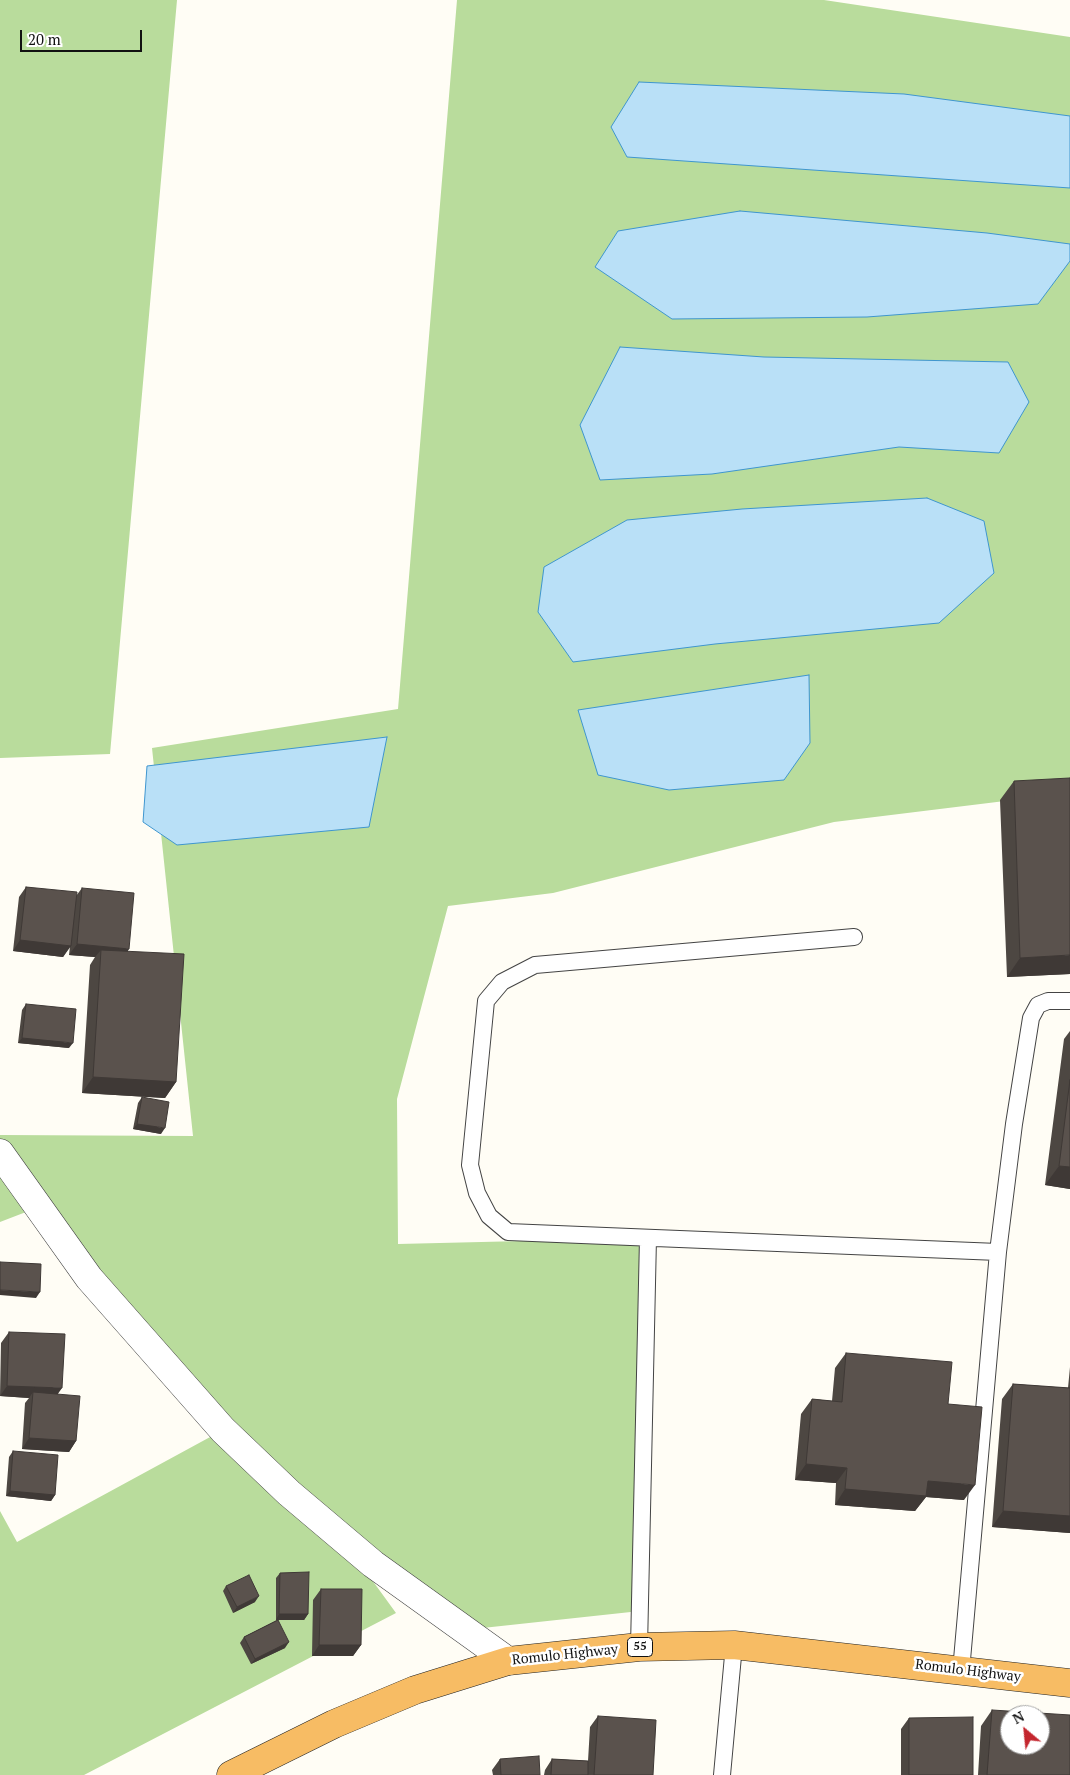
<!DOCTYPE html>
<style>
body{margin:0}
#map{position:relative;width:1070px;height:1775px;overflow:hidden;background:#fffdf5;font-family:"PT Serif",serif}
canvas{display:block}
.north{position:absolute;left:1000px;top:1705px;width:50px;height:50px;box-sizing:border-box;background:#fff;border:1px solid #a0a0a0;border-radius:50%;rotate:332deg;font-size:14px;font-weight:700;line-height:20px;text-align:center;color:#111}
.north::after{content:'';display:block;margin:auto;width:18px;height:22px;background:#c4262e;clip-path:polygon(50% 0,100% 100%,50% 72%,0 100%)}
.scale{position:absolute;left:20px;top:30px;width:122px;height:22px;box-sizing:border-box;border:2px solid #111;border-top:0;padding-left:6px;font-size:15px;line-height:18px;white-space:nowrap;color:#111;-webkit-text-stroke:4px #fff;paint-order:stroke}
</style>
<div id="map">
<canvas width="1070" height="1775"></canvas>
<div class="north">N</div>
<div class="scale">20 m</div>
</div>
<script>
const ctx = document.querySelector('canvas').getContext('2d');
ctx.lineJoin = 'round';
function fill(path, color) { ctx.fillStyle = color; ctx.fill(path, 'evenodd'); }
const toPath = rows => new Path2D(rows.map(r => 'M' + r).join(''));
function stroke(path, color, width, dash) { ctx.strokeStyle = color; ctx.lineWidth = width; ctx.lineCap = dash ? 'butt' : 'round'; ctx.setLineDash(dash || []); ctx.stroke(path); }
function drawText(font, color, halo, rows, align = 'center') {
  ctx.font = font + ' "PT Serif",serif'; ctx.lineWidth = 5; ctx.setLineDash([]); ctx.textBaseline = 'middle'; ctx.strokeStyle = halo; ctx.fillStyle = color; for (const [text, x, y, turn = 0] of rows) {
    ctx.save(); ctx.translate(x, y); ctx.rotate((+turn || 0) * Math.PI / 180); ctx.textAlign = isNaN(turn) ? turn : align; if (halo) ctx.strokeText(text, 0, 0); ctx.fillText(text, 0, 0); ctx.restore();
  }
}
fill(toPath([
 [0,0,177,0,110,754,0,758],
 [457,0,824,0,1070,37,1070,793,834,822,553,893,448,906,397,1099,398,1244,648,1238,640,1611,464,1630,340,1536,396,1613,84,1775,0,1775,0,1511,17,1542,223,1430,39,1207,0,1222,0,1135,193,1136,152,748,398,709]
]), '#b9dc9c');
const water = toPath([
 [639,82,904,94,1070,116,1070,188,627,157,611,127,639,82],
 [740,211,987,233,1070,244,1070,261,1038,304,867,317,672,319,595,267,618,231,740,211],
 [620,347,764,357,1008,362,1029,402,999,453,899,447,712,474,600,480,580,425,620,347],
 [927,498,984,521,994,573,939,623,715,644,573,662,538,612,544,567,627,520,742,509,927,498],
 [809,675,810,743,784,780,669,790,598,775,578,710,809,675],
 [387,737,369,827,177,845,143,822,147,766,387,737]
]);
fill(water, '#b9e0f7');
stroke(water, '#3f96cf', 1);
const service = toPath([
 [854,937,535,965,502,982,486,1001,470,1165,477,1193,489,1216,508,1232,998,1252],
 [639,1647,648,1238],
 [961,1671,998,1252,1014,1124,1031,1018,1038,1005,1048,1001,1070,1001],
 [722,1775,734,1645]
]);
const minor = toPath([
 [0,1153,89,1278,223,1430,289,1493,373,1564,508,1661]
]);
const trunk = toPath([
 [231,1775,334,1724,415,1690,508,1661,639,1647,734,1645,1070,1683]
]);
stroke(service, '#444', 18);
stroke(minor, '#444', 29);
stroke(trunk, '#222', 29);
stroke(service, '#fff', 16);
stroke(minor, '#fff', 28);
stroke(trunk, '#f7bc64', 28);
fill(toPath([
 [1014,781,1070,974,1007,977,1000,800],
 [26,887,76,896,82,888,128,951,176,1082,165,1098,82,1093,90,965,95,957,69,955,70,946,63,957,13,951,19,897],
 [26,1004,69,1048,18,1043,22,1010],
 [1070,1031,1070,1189,1045,1185,1064,1039],
 [142,1097,161,1134,133,1129,138,1103],
 [9,1332,58,1394,76,1441,69,1452,22,1449,25,1403,29,1398,0,1396,1,1343],
 [846,1353,948,1404,964,1500,926,1497,915,1511,835,1505,836,1483,795,1480,801,1414,812,1399,832,1401,835,1368],
 [1070,1367,1070,1533,992,1527,1002,1399,1013,1384,1068,1388],
 [13,1451,55,1495,51,1501,6,1496,9,1457],
 [280,1573,308,1614,304,1620,278,1620,285,1648,251,1664,240,1643,244,1637,277,1620,276,1620,276,1578],
 [226,1586,255,1602,233,1613,223,1591],
 [321,1589,361,1645,353,1656,312,1656,313,1600],
 [992,1710,1070,1775,978,1775,981,1726],
 [598,1716,653,1775,544,1775,545,1770,552,1759,588,1761,590,1727],
 [909,1718,973,1775,901,1775,901,1729],
 [500,1759,540,1775,493,1775,492,1770]
]), '#4d4742');
fill(toPath([
 [20,940,71,946,63,957,13,951],
 [77,944,129,949,122,960,101,950,95,957,69,955],
 [1070,955,1070,974,1007,977,1020,958],
 [22,1038,73,1043,69,1048,18,1043],
 [93,1077,176,1082,165,1098,82,1093],
 [137,1124,165,1128,161,1134,133,1129],
 [1059,1166,1070,1167,1070,1189,1045,1185],
 [0,1290,40,1292,36,1298,0,1295],
 [7,1386,62,1388,55,1398,33,1392,29,1398,0,1396],
 [29,1438,76,1441,69,1452,22,1449],
 [806,1464,847,1468,836,1483,795,1480],
 [928,1481,975,1485,964,1500,926,1497,915,1511,835,1505,845,1489],
 [10,1491,55,1495,51,1501,6,1496],
 [1003,1511,1070,1516,1070,1533,992,1527],
 [259,1596,255,1602,233,1613,237,1607],
 [279,1614,308,1614,304,1620,276,1620],
 [289,1642,285,1648,251,1664,255,1659],
 [319,1645,361,1645,353,1656,312,1656]
]), '#3f3936');
const building = toPath([
 [1070,778,1070,955,1020,958,1014,781,1070,778],
 [26,887,77,892,71,946,20,940,26,887],
 [82,888,134,893,129,949,77,944,82,888],
 [101,950,184,954,176,1082,93,1077,101,950],
 [26,1004,76,1009,73,1043,22,1038,26,1004],
 [1070,1080,1070,1167,1059,1166,1070,1080],
 [142,1097,169,1102,165,1128,137,1124,142,1097],
 [0,1262,41,1264,40,1292,0,1290,0,1262],
 [9,1332,65,1334,62,1388,7,1386,9,1332],
 [846,1353,952,1362,948,1404,982,1407,975,1485,928,1481,926,1496,845,1489,847,1468,806,1464,812,1399,842,1402,846,1353],
 [1013,1384,1070,1388,1070,1516,1003,1511,1013,1384],
 [33,1392,80,1396,76,1441,29,1438,33,1392],
 [13,1451,58,1455,55,1495,10,1491,13,1451],
 [309,1572,308,1614,279,1614,280,1573,309,1572],
 [249,1575,259,1596,237,1607,226,1586,249,1575],
 [321,1589,362,1589,361,1645,319,1645,321,1589],
 [278,1620,289,1642,255,1659,244,1637,278,1620],
 [992,1710,1070,1715,1070,1775,987,1775,992,1710],
 [1010,1715,1040,1715,1040,1745,1010,1745,1010,1715],
 [598,1716,656,1720,653,1775,594,1775,598,1716],
 [973,1717,973,1775,909,1775,909,1718,973,1717],
 [539,1756,540,1775,501,1775,500,1759,539,1756],
 [552,1759,588,1761,588,1775,551,1775,552,1759]
]);
fill(building, '#5a524d');
stroke(building, '#3f3936', 1);
for (const [x, y, w] of [
 [640,1647,25]
]) { const box = new Path2D(); box.roundRect(x - w / 2, y - 9.5, w, 19, 4); ctx.fillStyle = '#fff'; ctx.fill(box); stroke(box, '#111', 1); }
drawText('bold 12px', '#111', null, [
 ["55",640,1647]
]);
drawText('14px', '#111', '#fff', [
 ["Romulo Highway",565,1655,-6],
 ["Romulo Highway",968,1671,7]
]);
</script>
